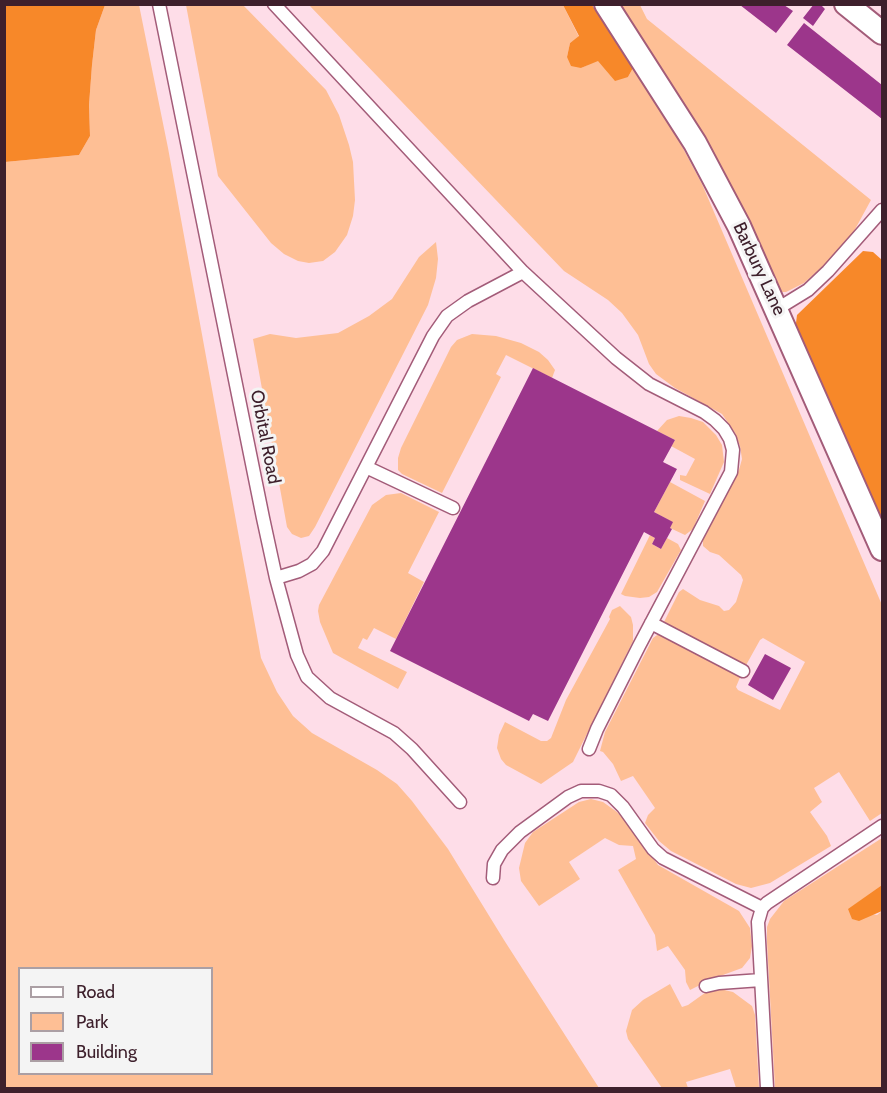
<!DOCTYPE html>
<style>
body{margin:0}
#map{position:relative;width:887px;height:1093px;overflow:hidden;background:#fedde8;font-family:Cabin,sans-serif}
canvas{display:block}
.frame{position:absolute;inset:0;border:6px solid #3e202c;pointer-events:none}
.legend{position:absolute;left:18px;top:967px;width:195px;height:108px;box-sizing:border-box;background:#f4f4f4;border:2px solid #ab9fa4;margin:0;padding:8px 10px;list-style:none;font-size:18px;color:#3e202c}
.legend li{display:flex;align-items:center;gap:12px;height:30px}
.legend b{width:30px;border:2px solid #ab9fa4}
</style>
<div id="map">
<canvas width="887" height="1093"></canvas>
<div class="frame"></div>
<ul class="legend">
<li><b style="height:8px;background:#fff"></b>Road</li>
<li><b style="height:16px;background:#febf95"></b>Park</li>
<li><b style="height:16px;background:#9c368b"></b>Building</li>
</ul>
</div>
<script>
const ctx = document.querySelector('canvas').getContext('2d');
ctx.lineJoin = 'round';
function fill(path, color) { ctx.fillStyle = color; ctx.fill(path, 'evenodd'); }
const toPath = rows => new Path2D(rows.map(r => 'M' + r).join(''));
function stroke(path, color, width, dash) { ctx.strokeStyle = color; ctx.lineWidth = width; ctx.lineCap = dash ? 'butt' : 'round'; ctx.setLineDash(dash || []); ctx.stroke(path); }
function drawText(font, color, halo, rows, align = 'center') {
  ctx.font = font + ' Cabin,sans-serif'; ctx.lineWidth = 6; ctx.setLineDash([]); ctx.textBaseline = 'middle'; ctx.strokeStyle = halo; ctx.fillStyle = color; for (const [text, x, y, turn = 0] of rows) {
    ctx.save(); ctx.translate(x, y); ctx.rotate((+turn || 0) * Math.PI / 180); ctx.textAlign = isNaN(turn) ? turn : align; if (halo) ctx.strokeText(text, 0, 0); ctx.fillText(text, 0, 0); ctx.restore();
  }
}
fill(toPath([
 [105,5,139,5,168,148,261,658,277,692,293,716,312,733,377,770,397,784,412,801,448,849,504,940,599,1088,5,1088,5,162,79,155,90,136,89,105,92,65,96,30],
 [20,968,212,968,212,1074,20,1074],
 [186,5,243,5,326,90,339,115,349,145,353,162,355,200,353,216,347,235,335,252,323,261,309,263,298,261,284,254,271,243,218,176],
 [309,5,563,5,579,37,570,43,567,57,581,68,598,60,628,77,633,68,677,137,702,184,882,605,882,813,870,821,839,772,814,788,822,802,810,812,827,836,831,846,770,883,751,888,736,884,671,851,659,841,645,823,648,815,655,808,633,776,621,781,613,764,603,752,600,751,605,732,653,638,660,633,741,675,736,687,738,690,780,710,805,662,763,638,760,640,745,667,667,626,664,622,679,592,683,589,700,600,719,606,724,611,729,610,736,602,743,580,741,575,719,555,710,552,703,546,703,540,739,470,742,459,740,446,735,433,722,414,675,388,656,374,649,364,638,335,622,313,608,300,564,271],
 [615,5,640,5,647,19,871,200,853,233,837,254,804,283,786,292,778,292],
 [436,242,438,259,436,278,428,305,315,527,309,536,301,538,292,534,287,527,253,339,270,334,296,338,338,333,369,316,392,299,419,257],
 [472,334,496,336,521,343,539,352,548,360,555,370,552,378,506,355,496,374,501,377,442,493,402,474,398,470,398,458,401,448,451,347,457,340],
 [679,416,691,418,703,422,716,435,722,445,724,462,710,494,680,480,680,475,686,476,695,459,671,446,675,440,657,431,667,420],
 [670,482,705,501,693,529,685,535,670,528,672,522,654,512],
 [401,493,439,512,408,573,424,582,396,639,374,628,367,640,363,638,358,648,407,672,398,689,333,653,320,622,318,611,319,605,372,505,386,495],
 [650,535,655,538,652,544,661,549,667,538,678,544,681,550,657,592,649,597,640,598,625,596,621,594],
 [620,606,631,617,633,625,633,641,573,762,541,784,506,765,501,759,497,748,499,735,505,722,541,741,547,741,551,738,566,700,610,619,609,617,612,610],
 [591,799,603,802,617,812,628,824,658,865,739,911,750,928,752,946,750,958,742,968,712,979,690,990,686,982,685,970,668,946,657,951,655,935,618,870,636,859,633,846,619,845,605,838,569,862,580,879,539,906,521,881,519,868,525,843,533,832,579,802],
 [882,838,882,885,848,910,877,915,882,911,882,1088,775,1088,767,942,767,927,770,919,784,901],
 [670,984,682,1007,688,1005,709,990,720,989,733,992,752,1006,755,1015,759,1088,736,1088,730,1069,686,1082,688,1088,662,1088,628,1039,626,1031,632,1010,643,1000]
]), '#febf95');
fill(toPath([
 [5,4,105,5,96,30,92,65,89,105,90,136,79,155,5,162],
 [563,5,592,5,633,68,628,77,615,81,598,61,581,68,571,66,567,57,570,43,579,36],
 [863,251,873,252,882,260,882,523,795,331,797,315],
 [882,885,882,911,859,921,852,919,848,909]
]), '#f78829');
fill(toPath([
 [814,4,820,4,825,9,813,26,803,18],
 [740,5,784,5,793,11,776,33],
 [804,23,882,85,882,119,787,45],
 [533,368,675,440,663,462,677,469,654,512,673,522,670,528,672,529,661,549,652,544,655,538,644,532,548,721,533,714,529,721,390,651],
 [765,654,791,668,773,700,748,685]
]), '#9c368b');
const lane = toPath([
 [159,4,263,518,276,578,297,655,307,677,330,698,394,733,412,749,460,802],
 [274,4,523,272,616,358,649,384,704,412,715,420,724,429,730,439,733,450,731,472,639,646,597,729,589,749],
 [777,309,808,290,828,271,882,210],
 [366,467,453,508],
 [276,578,299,571,312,564,323,551,433,336,447,316,468,301,523,272],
 [651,623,743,671],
 [493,878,494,864,502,850,520,832,568,797,581,791,599,791,611,795,623,807,653,849,663,858,762,908],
 [706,986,719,983,761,980],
 [767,1088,758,922,762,908,767,903,882,826]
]);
const street = toPath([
 [606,4,695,143,739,226,882,549],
 [846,4,882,33]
]);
stroke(lane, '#a35c79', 15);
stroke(street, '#a35c79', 26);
stroke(lane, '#fff', 12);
stroke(street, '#fff', 22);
drawText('18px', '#3e202c', '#f4f4f4', [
 ["Barbury Lane",759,269,65],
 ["Orbital Road",265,437,79]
]);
</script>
